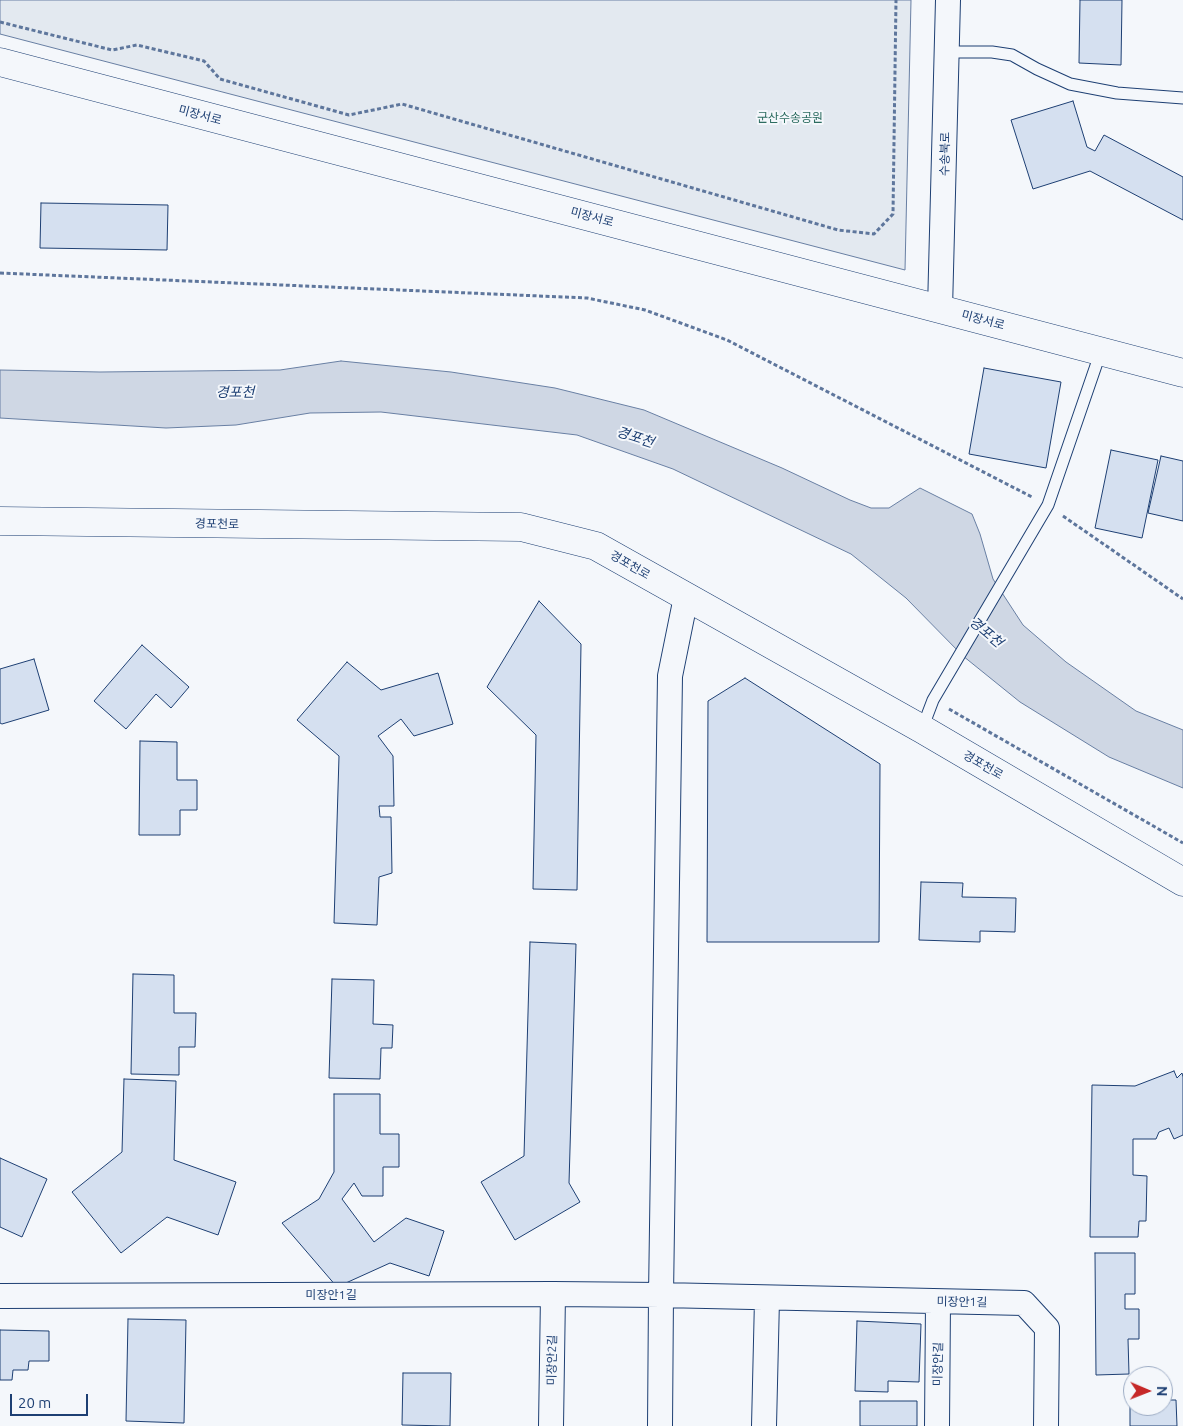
<!DOCTYPE html>
<meta charset="utf-8">
<style>
body{margin:0}
#map{position:relative;width:1183px;height:1426px;overflow:hidden;background:#f4f7fb;font-family:Ubuntu,sans-serif}
canvas{display:block}
.north{position:absolute;left:1123px;top:1366px;width:50px;height:50px;box-sizing:border-box;background:#f4f7fb;border:1px solid #9eadc5;border-radius:50%;rotate:91deg;font-size:14px;font-weight:700;line-height:20px;text-align:center;color:#1d3f73}
.north::after{content:'';display:block;margin:auto;width:18px;height:22px;background:#c62828;clip-path:polygon(50% 0,100% 100%,50% 72%,0 100%)}
.scale{position:absolute;left:10px;top:1394px;width:78px;height:22px;box-sizing:border-box;border:2px solid #1d3f73;border-top:0;padding-left:6px;font-size:15px;line-height:18px;white-space:nowrap;color:#1d3f73;-webkit-text-stroke:4px #f4f7fb;paint-order:stroke}
</style>
<div id="map">
<canvas width="1183" height="1426"></canvas>
<div class="north">N</div>
<div class="scale">20 m</div>
</div>
<script>
const ctx = document.querySelector('canvas').getContext('2d');
ctx.lineJoin = 'round';
function fill(path, color) { ctx.fillStyle = color; ctx.fill(path, 'evenodd'); }
const toPath = rows => new Path2D(rows.map(r => 'M' + r).join(''));
function stroke(path, color, width, dash) { ctx.strokeStyle = color; ctx.lineWidth = width; ctx.lineCap = dash ? 'butt' : 'round'; ctx.setLineDash(dash || []); ctx.stroke(path); }
function drawText(font, color, halo, rows, align = 'center') {
  ctx.font = font + ' Ubuntu,"Noto Sans KR",sans-serif'; ctx.lineWidth = 4; ctx.setLineDash([]); ctx.textBaseline = 'middle'; ctx.strokeStyle = halo; ctx.fillStyle = color; for (const [text, x, y, turn = 0] of rows) {
    ctx.save(); ctx.translate(x, y); ctx.rotate((+turn || 0) * Math.PI / 180); ctx.textAlign = isNaN(turn) ? turn : align; if (halo) ctx.strokeText(text, 0, 0); ctx.fillText(text, 0, 0); ctx.restore();
  }
}
const green = toPath([
 [0,0,911,0,905,270,0,34,0,0]
]);
fill(green, '#e3e9f0');
stroke(green, '#687fa3', 1);
const water = toPath([
 [341,361,451,372,555,388,644,410,782,468,850,500,871,508,889,508,920,488,972,514,980,534,993,579,1023,625,1066,662,1136,711,1183,730,1183,788,1109,757,1020,702,963,656,906,598,851,554,673,469,577,435,381,412,310,413,236,425,166,428,0,418,0,370,100,372,280,370,341,361]
]);
fill(water, '#cfd7e4');
stroke(water, '#687fa3', 1);
const building = toPath([
 [1080,0,1122,0,1121,65,1079,63,1080,0],
 [1073,101,1087,147,1095,151,1104,135,1183,177,1183,220,1090,171,1033,189,1011,120,1073,101],
 [41,203,168,205,167,250,40,248,41,203],
 [984,368,1061,382,1046,468,969,454,984,368],
 [1111,450,1158,460,1142,538,1095,528,1111,450],
 [1161,456,1183,461,1183,521,1148,513,1161,456],
 [539,601,581,644,577,890,533,889,536,735,487,687,539,601],
 [142,645,189,687,171,708,156,694,126,729,94,701,142,645],
 [34,659,49,710,2,724,0,723,0,669,34,659],
 [347,662,381,690,438,673,453,724,414,736,401,719,378,736,393,756,394,806,379,806,380,817,391,817,392,873,379,877,377,925,334,923,339,756,297,720,347,662],
 [745,678,880,764,879,942,707,942,708,701,745,678],
 [140,741,177,742,177,780,197,780,197,810,180,810,180,835,139,835,140,741],
 [921,882,963,883,962,897,1016,898,1015,932,980,931,980,942,919,940,921,882],
 [530,942,576,944,569,1183,580,1202,515,1240,481,1182,524,1156,530,942],
 [133,974,174,975,174,1013,196,1013,195,1047,179,1047,179,1075,131,1074,133,974],
 [332,979,374,980,373,1024,393,1025,392,1048,381,1048,380,1079,329,1078,332,979],
 [1174,1071,1177,1078,1182,1073,1183,1077,1183,1135,1174,1139,1169,1128,1159,1132,1156,1139,1133,1139,1133,1175,1147,1176,1146,1221,1139,1221,1138,1237,1090,1237,1092,1085,1135,1086,1174,1071],
 [124,1079,176,1081,174,1160,236,1182,218,1235,167,1217,121,1253,72,1192,122,1152,124,1079],
 [334,1094,380,1094,380,1134,399,1134,399,1167,383,1167,383,1196,362,1196,354,1183,342,1199,374,1242,406,1218,444,1231,429,1276,390,1263,337,1287,282,1223,319,1199,334,1172,334,1094],
 [0,1158,47,1179,22,1237,0,1227,0,1158],
 [1095,1253,1135,1253,1135,1294,1125,1294,1125,1309,1139,1309,1139,1339,1128,1339,1129,1374,1096,1375,1095,1253],
 [128,1319,186,1320,184,1423,126,1421,128,1319],
 [857,1321,921,1324,919,1382,888,1381,888,1392,855,1391,857,1321],
 [0,1330,49,1331,49,1361,29,1361,28,1370,13,1370,12,1380,0,1380,0,1330],
 [403,1373,451,1373,450,1426,402,1425,403,1373],
 [1163,1400,1176,1400,1177,1426,1130,1426,1130,1401,1133,1401,1133,1406,1163,1406,1163,1400],
 [860,1401,917,1401,917,1426,860,1426,860,1401]
]);
fill(building, '#d5e0f0');
stroke(building, '#1d3f73', 1);
const service = toPath([
 [947,52,992,52,1012,55,1037,69,1070,84,1117,93,1183,98],
 [922,729,933,700,1048,505,1101,351]
]);
const minor = toPath([
 [940,309,948,0],
 [0,1296,553,1294,661,1295,670,676,686,597],
 [551,1426,553,1294],
 [660,1426,661,1295,1024,1303,1047,1328,1046,1426],
 [764,1426,767,1299],
 [937,1426,938,1302]
]);
const tertiary = toPath([
 [0,62,1183,373],
 [0,521,521,527,596,546,922,729,1183,882]
]);
stroke(service, '#1d3f73', 13);
stroke(minor, '#1d3f73', 26);
stroke(tertiary, '#1d3f73', 29);
stroke(toPath([
 [0,22,112,50,137,45,204,61,220,79,349,115,402,104,838,230,874,234,893,214,896,0],
 [0,273,587,298,645,310,727,340,1032,497],
 [1063,516,1183,599],
 [949,709,1183,843]
]), '#5e769c', 3, [4, 2.5]);
stroke(service, '#f4f7fb', 11);
stroke(minor, '#f4f7fb', 24);
stroke(tertiary, '#f4f7fb', 28);
drawText('12px', '#1d3f73', '#f4f7fb', [
 ["미장서로",200,115,15],
 ["수송북로",945,154,-89],
 ["미장서로",592,217,15],
 ["미장서로",983,320,15],
 ["경포천로",217,524,1],
 ["경포천로",630,565,30],
 ["경포천로",983,765,30],
 ["미장안1길",331,1295],
 ["미장안1길",962,1302,1],
 ["미장안2길",552,1360,-89],
 ["미장안길",938,1364,-89]
]);
drawText('12px', '#2c6c60', '#f4f7fb', [
 ["군산수송공원",790,118]
]);
drawText('italic 14px', '#1d3f73', '#f4f7fb', [
 ["경포천",235,392],
 ["경포천",635,437,18],
 ["경포천",986,632,40]
]);
</script>
